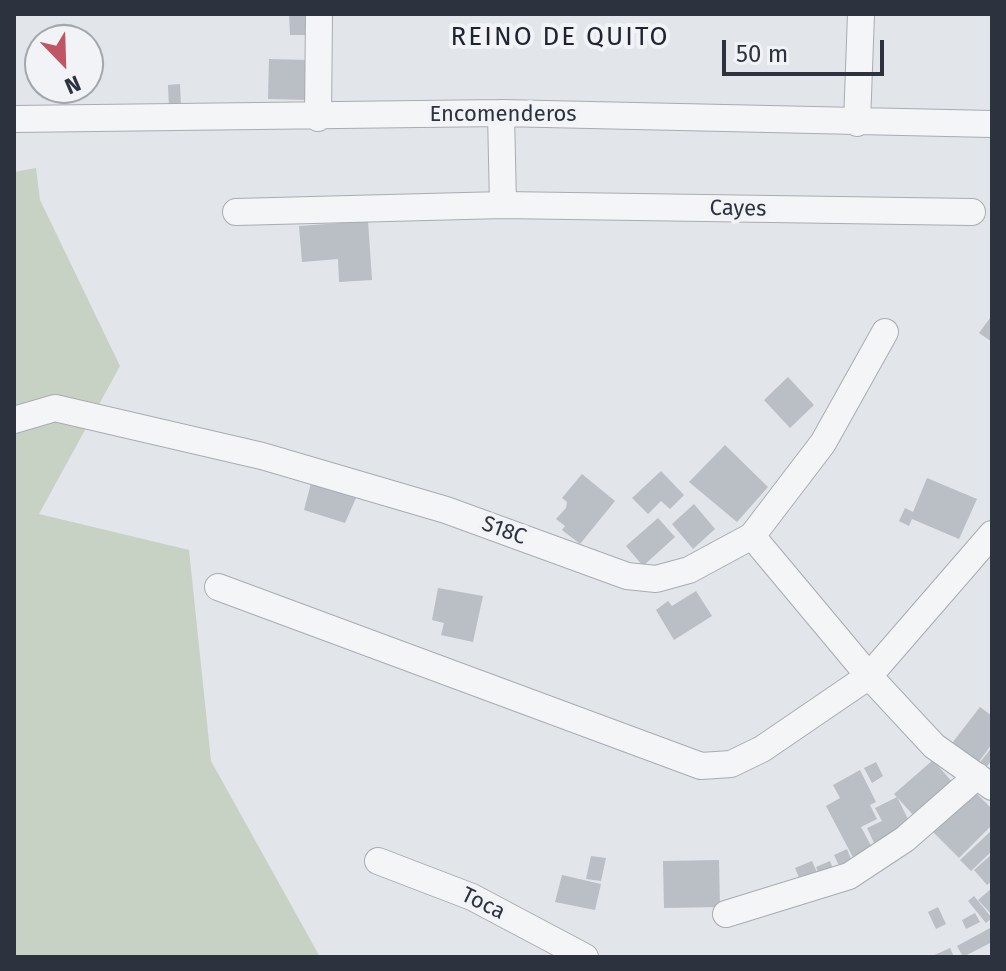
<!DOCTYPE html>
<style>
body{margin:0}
#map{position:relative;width:1006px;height:971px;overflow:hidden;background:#e2e5e9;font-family:"Fira Sans",sans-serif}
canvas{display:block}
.frame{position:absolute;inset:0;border:16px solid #2c333f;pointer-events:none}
.north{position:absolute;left:24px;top:24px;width:80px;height:80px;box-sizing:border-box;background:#f1f3f6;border:2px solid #a2a6ad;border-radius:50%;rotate:157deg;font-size:22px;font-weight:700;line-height:32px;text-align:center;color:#2c333f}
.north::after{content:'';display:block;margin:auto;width:28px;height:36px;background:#c05564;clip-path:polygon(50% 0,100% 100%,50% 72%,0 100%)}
.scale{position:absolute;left:722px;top:40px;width:162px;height:36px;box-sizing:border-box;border:4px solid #2c333f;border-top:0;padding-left:10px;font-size:24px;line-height:28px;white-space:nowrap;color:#2c333f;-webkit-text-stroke:6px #f1f3f6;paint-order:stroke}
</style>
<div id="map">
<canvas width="1006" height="971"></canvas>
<div class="frame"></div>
<div class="north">N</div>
<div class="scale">50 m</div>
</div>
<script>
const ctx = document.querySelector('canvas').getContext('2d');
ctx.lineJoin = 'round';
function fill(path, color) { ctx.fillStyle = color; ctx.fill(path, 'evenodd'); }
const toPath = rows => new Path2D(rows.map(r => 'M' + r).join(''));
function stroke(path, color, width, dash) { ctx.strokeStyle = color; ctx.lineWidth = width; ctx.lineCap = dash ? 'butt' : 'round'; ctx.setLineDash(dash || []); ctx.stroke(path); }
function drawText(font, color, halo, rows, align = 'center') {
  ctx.font = font + ' "Fira Sans",sans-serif'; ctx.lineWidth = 8; ctx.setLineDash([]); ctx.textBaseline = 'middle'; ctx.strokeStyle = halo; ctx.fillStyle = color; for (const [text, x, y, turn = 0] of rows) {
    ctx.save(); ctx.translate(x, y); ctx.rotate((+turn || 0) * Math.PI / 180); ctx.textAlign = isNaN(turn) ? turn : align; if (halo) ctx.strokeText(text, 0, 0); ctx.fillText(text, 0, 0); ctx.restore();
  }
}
fill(toPath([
 [36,168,40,200,120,366,39,514,189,550,211,761,320,957,14,957,14,172]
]), '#c7d2c4');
fill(toPath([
 [289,14,310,14,310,35,290,35],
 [269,59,309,60,308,100,268,99],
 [180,84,181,106,169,107,168,85],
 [368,221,372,280,339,282,338,259,302,262,299,226],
 [990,318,992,320,992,342,979,333],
 [788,377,814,405,790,428,764,400],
 [725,445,768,487,737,522,689,482],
 [661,471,684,495,670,509,661,501,648,514,632,498],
 [582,474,615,501,580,544,562,530,565,526,556,519,566,508,567,502,562,498],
 [927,478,977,499,959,539,912,519,909,526,899,521,905,508,913,512],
 [311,483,356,498,345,523,304,510],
 [694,504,715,529,693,549,672,524],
 [658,518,675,537,643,566,626,546],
 [438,588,483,596,473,642,441,635,444,623,432,620],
 [696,591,712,616,674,640,656,610,668,601,672,606],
 [980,707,992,716,992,744,975,767,949,747],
 [992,747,992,760,983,771,977,766],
 [933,760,954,784,915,817,894,794],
 [876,762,883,776,872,783,864,768],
 [860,770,876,802,870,805,877,819,861,827,875,853,856,863,826,806,840,798,833,785],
 [971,788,992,809,992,825,959,858,930,829],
 [897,797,912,827,875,845,867,828,882,821,875,808],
 [992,830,992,851,971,871,960,860],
 [847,849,853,864,841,870,834,855],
 [992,854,992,881,987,885,974,870],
 [591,856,606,858,601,881,586,879],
 [719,860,720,907,664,908,663,861],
 [812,861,819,877,802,885,795,868],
 [830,861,835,874,821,879,816,867],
 [562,875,601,884,595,910,555,902],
 [992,888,992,915,978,900],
 [974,896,992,918,986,923,968,901],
 [938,907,946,924,936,929,928,912],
 [975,913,980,922,966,929,962,920],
 [992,927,992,942,963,957,957,946],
 [950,948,954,957,930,957]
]), '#babec5');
const minor = toPath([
 [501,113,503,205],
 [318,118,319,14],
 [14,119,501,113,992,124],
 [857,123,861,14],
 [236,212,503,205,972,212],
 [14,420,55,408,262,456,446,510,627,576,656,579,689,570,752,536,823,443,885,332],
 [752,536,869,676,934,746,992,787],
 [218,587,701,766,731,764,762,749,869,676,992,534],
 [378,861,472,897,585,957],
 [726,914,849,876,905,839,977,776]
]);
stroke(minor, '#a8acb3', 28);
stroke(minor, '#f4f5f7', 26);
drawText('22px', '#2c333f', '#f1f3f6', [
 ["Encomenderos",503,115],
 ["Cayes",738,209,1],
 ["S18C",504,531,20],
 ["Toca",483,904,26]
]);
ctx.letterSpacing = '2px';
drawText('26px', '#1e2430', '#f1f3f6', [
 ["REINO DE QUITO",560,38]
]);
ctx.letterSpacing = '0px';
</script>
